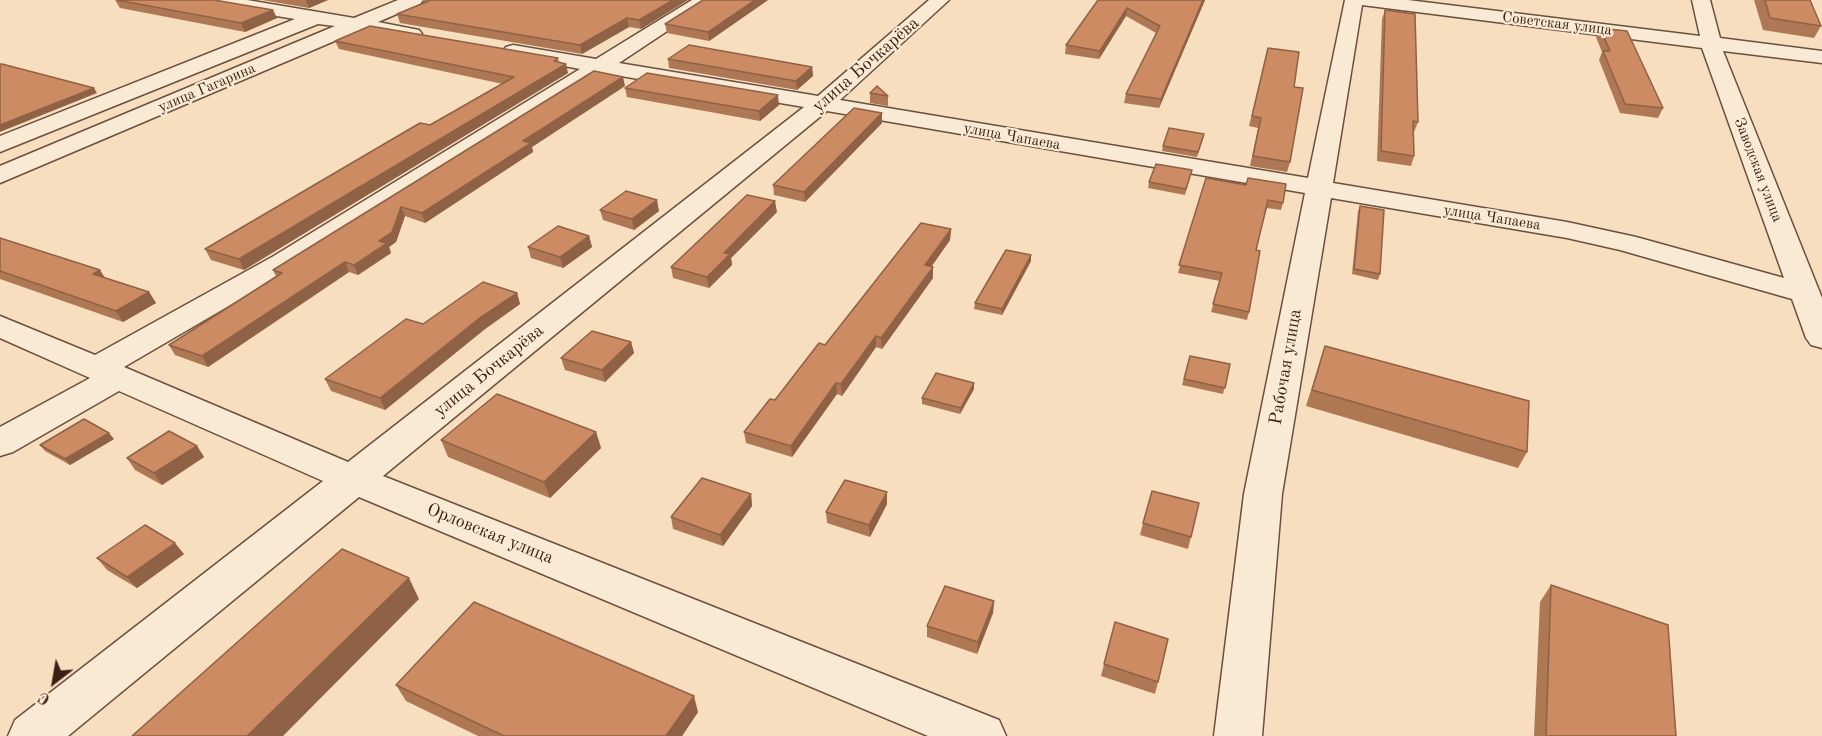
<!DOCTYPE html>
<meta charset="utf-8">
<style>
body{margin:0}
#map{position:relative;width:1822px;height:736px;overflow:hidden;background:#f6debf;font-family:"Old Standard TT",serif}
canvas{display:block}
.north{position:absolute;left:24px;top:652px;width:60px;height:60px;-webkit-text-stroke:4px #f9ead5;paint-order:stroke;rotate:211deg;font-size:16px;font-weight:700;line-height:24px;text-align:center;color:#3b2113}
.north::after{content:'';display:block;margin:auto;width:21px;height:27px;background:#3b2113;clip-path:polygon(50% 0,100% 100%,50% 72%,0 100%)}
</style>
<div id="map">
<canvas width="1822" height="736"></canvas>
<div class="north">С</div>
</div>
<script>
const ctx = document.querySelector('canvas').getContext('2d');
ctx.lineJoin = 'round';
const toPath = rows => new Path2D(rows.map(r => 'M' + r).join(''));
function stroke(path, color, width, dash) { ctx.strokeStyle = color; ctx.lineWidth = width; ctx.lineCap = dash ? 'butt' : 'round'; ctx.setLineDash(dash || []); ctx.stroke(path); }
function fill(path, color) { ctx.fillStyle = color; ctx.fill(path, 'evenodd'); }
function drawText(font, color, halo, rows, align = 'center') {
  ctx.font = font + ' "Old Standard TT",serif'; ctx.lineWidth = 4.5; ctx.setLineDash([]); ctx.textBaseline = 'middle'; ctx.strokeStyle = halo; ctx.fillStyle = color; for (const [text, x, y, turn = 0] of rows) {
    ctx.save(); ctx.translate(x, y); ctx.rotate((+turn || 0) * Math.PI / 180); ctx.textAlign = isNaN(turn) ? turn : align; if (halo) ctx.strokeText(text, 0, 0); ctx.fillText(text, 0, 0); ctx.restore();
  }
}
const minor = toPath([
 [206,0,247,0,354,18,398,0,423,0,420,4,378,22,419,30,422,34,419,38,412,40,358,31,0,183,0,166,335,26,318,24,0,152,0,136,295,19,215,6,206,0],
 [692,0,714,0,619,63,818,96,929,0,949,0,840,100,1308,178,1345,0,1408,0,1700,36,1692,0,1710,0,1720,38,1822,51,1822,63,1723,51,1822,298,1822,348,1811,345,1806,338,1792,299,1620,250,1567,238,1331,198,1282,494,1262,736,1214,736,1244,494,1305,193,827,111,383,476,999,720,1006,736,928,736,359,497,68,736,8,736,15,720,323,481,119,391,13,452,0,456,0,427,90,378,0,338,0,316,95,355,272,257,580,69,506,55,503,51,506,47,513,45,596,59,692,0],
 [1362,5,1702,48,1784,278,1636,237,1567,222,1333,183,1362,5],
 [603,73,804,107,348,462,124,367,292,269,603,73]
]);
stroke(minor, '#6a503e', 3);
fill(minor, '#f9ead5');
fill(toPath([
 [115,0,277,18,245,32,120,8],
 [262,0,328,0,309,8],
 [423,0,688,0,641,29,629,27,582,54,400,23,397,14,423,3],
 [768,0,709,41,667,33,665,24],
 [1098,0,1205,0,1159,108,1124,103,1126,94,1156,33,1126,16,1099,59,1065,54,1066,45],
 [1754,0,1810,0,1821,26,1814,38,1763,30],
 [1385,10,1418,122,1414,132,1413,132,1414,156,1411,166,1377,161,1382,19],
 [1600,28,1663,108,1658,118,1620,113,1599,60,1602,52,1596,37],
 [335,41,558,58,559,62,568,73,244,270,211,260,205,249,503,84,339,49],
 [1268,48,1294,87,1290,162,1287,172,1250,166,1258,128,1249,126],
 [668,59,812,67,813,76,797,90,669,68],
 [625,86,532,147,533,152,425,223,405,216,396,242,389,247,391,253,358,275,349,272,208,367,175,355,169,345,276,276,273,270],
 [625,88,779,105,760,121,627,97],
 [870,93,888,96,888,106,870,103],
 [882,123,805,202,774,195,773,185],
 [1203,139,1197,157,1162,151,1163,146],
 [1192,170,1185,195,1148,188,1149,182],
 [1206,178,1283,203,1281,210,1267,208,1256,250,1249,312,1247,320,1211,312,1220,281,1178,273],
 [1360,206,1380,274,1378,280,1352,274,1358,211],
 [600,210,659,211,634,230,603,220],
 [777,212,731,258,732,265,709,288,673,278,671,267],
 [951,229,950,240,931,266,933,278,882,349,876,347,842,396,837,394,792,457,746,443,744,432,775,400,825,345],
 [589,236,592,247,563,268,531,258,528,247],
 [0,238,106,278,149,292,156,303,123,322,0,279],
 [1031,261,1002,315,974,309,975,303],
 [517,293,520,304,485,329,385,410,331,391,325,379,423,324],
 [631,342,634,353,605,382,565,370,561,358],
 [1325,346,1527,452,1518,468,1306,406],
 [1190,356,1230,364,1223,394,1182,385],
 [974,389,960,414,922,404,922,398],
 [596,432,601,448,550,498,448,457,441,440],
 [114,439,70,465,45,451,40,445],
 [197,446,204,457,162,485,135,470,127,458],
 [887,492,887,504,870,537,827,523,826,512],
 [751,494,752,506,723,546,673,529,671,517],
 [1143,523,1191,537,1188,549,1140,535],
 [184,554,137,588,107,570,97,558],
 [1551,585,1676,736,1534,736,1540,602],
 [994,601,993,613,977,654,927,637,927,626],
 [1104,664,1158,682,1155,694,1101,676],
 [396,685,698,712,682,736,478,736,406,701]
]), '#af7854');
fill(toPath([
 [306,0,328,0,309,8],
 [673,0,688,0,641,29,639,20],
 [755,0,768,0,709,41,708,32],
 [1203,0,1205,0,1159,108,1161,99],
 [1127,8,1126,16,1099,59,1100,51],
 [273,10,277,18,245,32,241,23],
 [627,18,629,27,582,54,580,45],
 [566,64,568,73,244,270,239,259],
 [812,67,813,76,797,90,796,81],
 [623,77,625,86,532,147,533,152,425,223,422,213,523,141],
 [94,88,97,93,0,132,0,125],
 [778,95,779,105,760,121,759,111],
 [882,113,882,123,805,202,804,192],
 [657,200,659,211,634,230,632,219],
 [775,201,777,212,731,258,732,265,709,288,707,277,724,253],
 [401,207,405,216,396,242,389,247,391,253,358,275,354,265],
 [951,229,950,240,925,276,925,265],
 [589,236,592,247,563,268,560,257],
 [1031,255,1031,261,1002,315,1002,309],
 [345,262,349,272,208,367,202,356],
 [933,267,933,278,882,349,881,338],
 [100,270,107,281,93,274],
 [149,292,156,303,123,322,116,311],
 [517,293,520,304,485,329,385,410,380,398,481,317],
 [876,336,876,347,842,396,841,384],
 [631,342,634,353,605,382,602,370],
 [836,383,837,394,792,457,791,446],
 [974,383,974,389,960,414,961,408],
 [596,432,601,448,550,498,544,482],
 [109,433,114,439,70,465,65,459],
 [197,446,204,457,162,485,154,473],
 [887,492,887,504,870,537,869,525],
 [751,494,752,506,723,546,720,535],
 [175,543,184,554,137,588,127,577],
 [409,578,419,599,283,736,247,736],
 [994,601,993,613,977,654,978,642],
 [694,696,698,712,682,736,666,736]
]), '#8f6145');
const building = toPath([
 [117,0,214,0,273,10,241,23,117,0],
 [431,0,673,0,639,20,627,18,580,45,397,14,431,0],
 [703,0,755,0,708,32,665,24,703,0],
 [1098,0,1203,0,1161,99,1126,94,1160,26,1127,8,1100,51,1066,45,1098,0],
 [1765,0,1810,0,1821,26,1770,18,1765,0],
 [1385,10,1415,14,1418,122,1413,121,1414,156,1381,151,1385,10],
 [370,26,558,58,554,61,566,64,239,259,205,249,420,123,430,125,514,77,335,41,370,26],
 [1600,28,1627,31,1663,108,1625,104,1603,51,1610,51,1600,28],
 [689,45,812,67,796,81,668,59,689,45],
 [1268,48,1299,52,1294,87,1303,88,1290,162,1253,156,1261,118,1252,116,1268,48],
 [0,64,2,64,94,88,0,125,0,64],
 [594,71,623,77,523,141,531,143,422,213,401,207,392,232,379,241,387,243,354,265,345,262,202,356,169,345,282,273,273,270,594,71],
 [647,73,778,95,759,111,625,88,647,73],
 [877,86,888,96,870,93,877,86],
 [854,108,882,113,804,192,773,185,854,108],
 [1169,128,1204,134,1198,152,1163,146,1169,128],
 [1156,164,1192,170,1186,189,1149,182,1156,164],
 [1206,178,1246,185,1248,178,1286,184,1283,203,1268,200,1256,250,1260,251,1249,312,1213,304,1222,273,1179,265,1206,178],
 [626,191,657,200,632,219,600,210,626,191],
 [747,195,775,201,724,253,730,254,707,277,671,267,747,195],
 [1360,206,1384,210,1380,274,1354,269,1360,206],
 [921,223,951,229,925,265,933,267,881,338,876,336,841,384,836,383,791,446,744,432,770,399,775,400,819,343,825,345,921,223],
 [558,226,589,236,560,257,528,247,558,226],
 [0,238,100,270,93,274,149,292,116,311,0,271,0,238],
 [1006,250,1031,255,1002,309,975,303,1006,250],
 [483,282,517,293,481,317,380,398,325,379,406,319,423,324,483,282],
 [592,331,631,342,602,370,561,358,592,331],
 [1325,346,1529,401,1527,452,1312,390,1325,346],
 [1190,356,1230,364,1225,388,1184,379,1190,356],
 [936,373,974,383,961,408,922,398,936,373],
 [497,394,596,432,544,482,441,440,497,394],
 [84,419,109,433,65,459,40,445,84,419],
 [169,431,197,446,154,473,127,458,169,431],
 [702,478,751,494,720,535,671,517,702,478],
 [845,480,887,492,869,525,826,512,845,480],
 [1152,491,1199,503,1191,537,1143,523,1152,491],
 [145,525,175,543,127,577,97,558,145,525],
 [342,549,409,578,247,736,132,736,342,549],
 [1551,585,1668,625,1676,736,1546,736,1551,585],
 [945,586,994,601,978,642,927,626,945,586],
 [474,602,694,696,666,736,504,736,396,685,474,602],
 [1115,622,1168,639,1158,682,1104,664,1115,622]
]);
fill(building, '#cc8b62');
stroke(building, '#8f6145', 1.5);
drawText('15px', '#3b2113', '#f9ead5', [
 ["Советская улица",1557,24,7],
 ["улица Гагарина",207,88,-23],
 ["улица Чапаева",1012,137,10],
 ["Заводская улица",1758,170,69],
 ["улица Чапаева",1492,218,9]
]);
drawText('18px', '#3b2113', '#f9ead5', [
 ["улица Бочкарёва",866,65,-41],
 ["Рабочая улица",1286,367,-80],
 ["улица Бочкарёва",489,371,-39],
 ["Орловская улица",490,534,22]
]);
</script>
